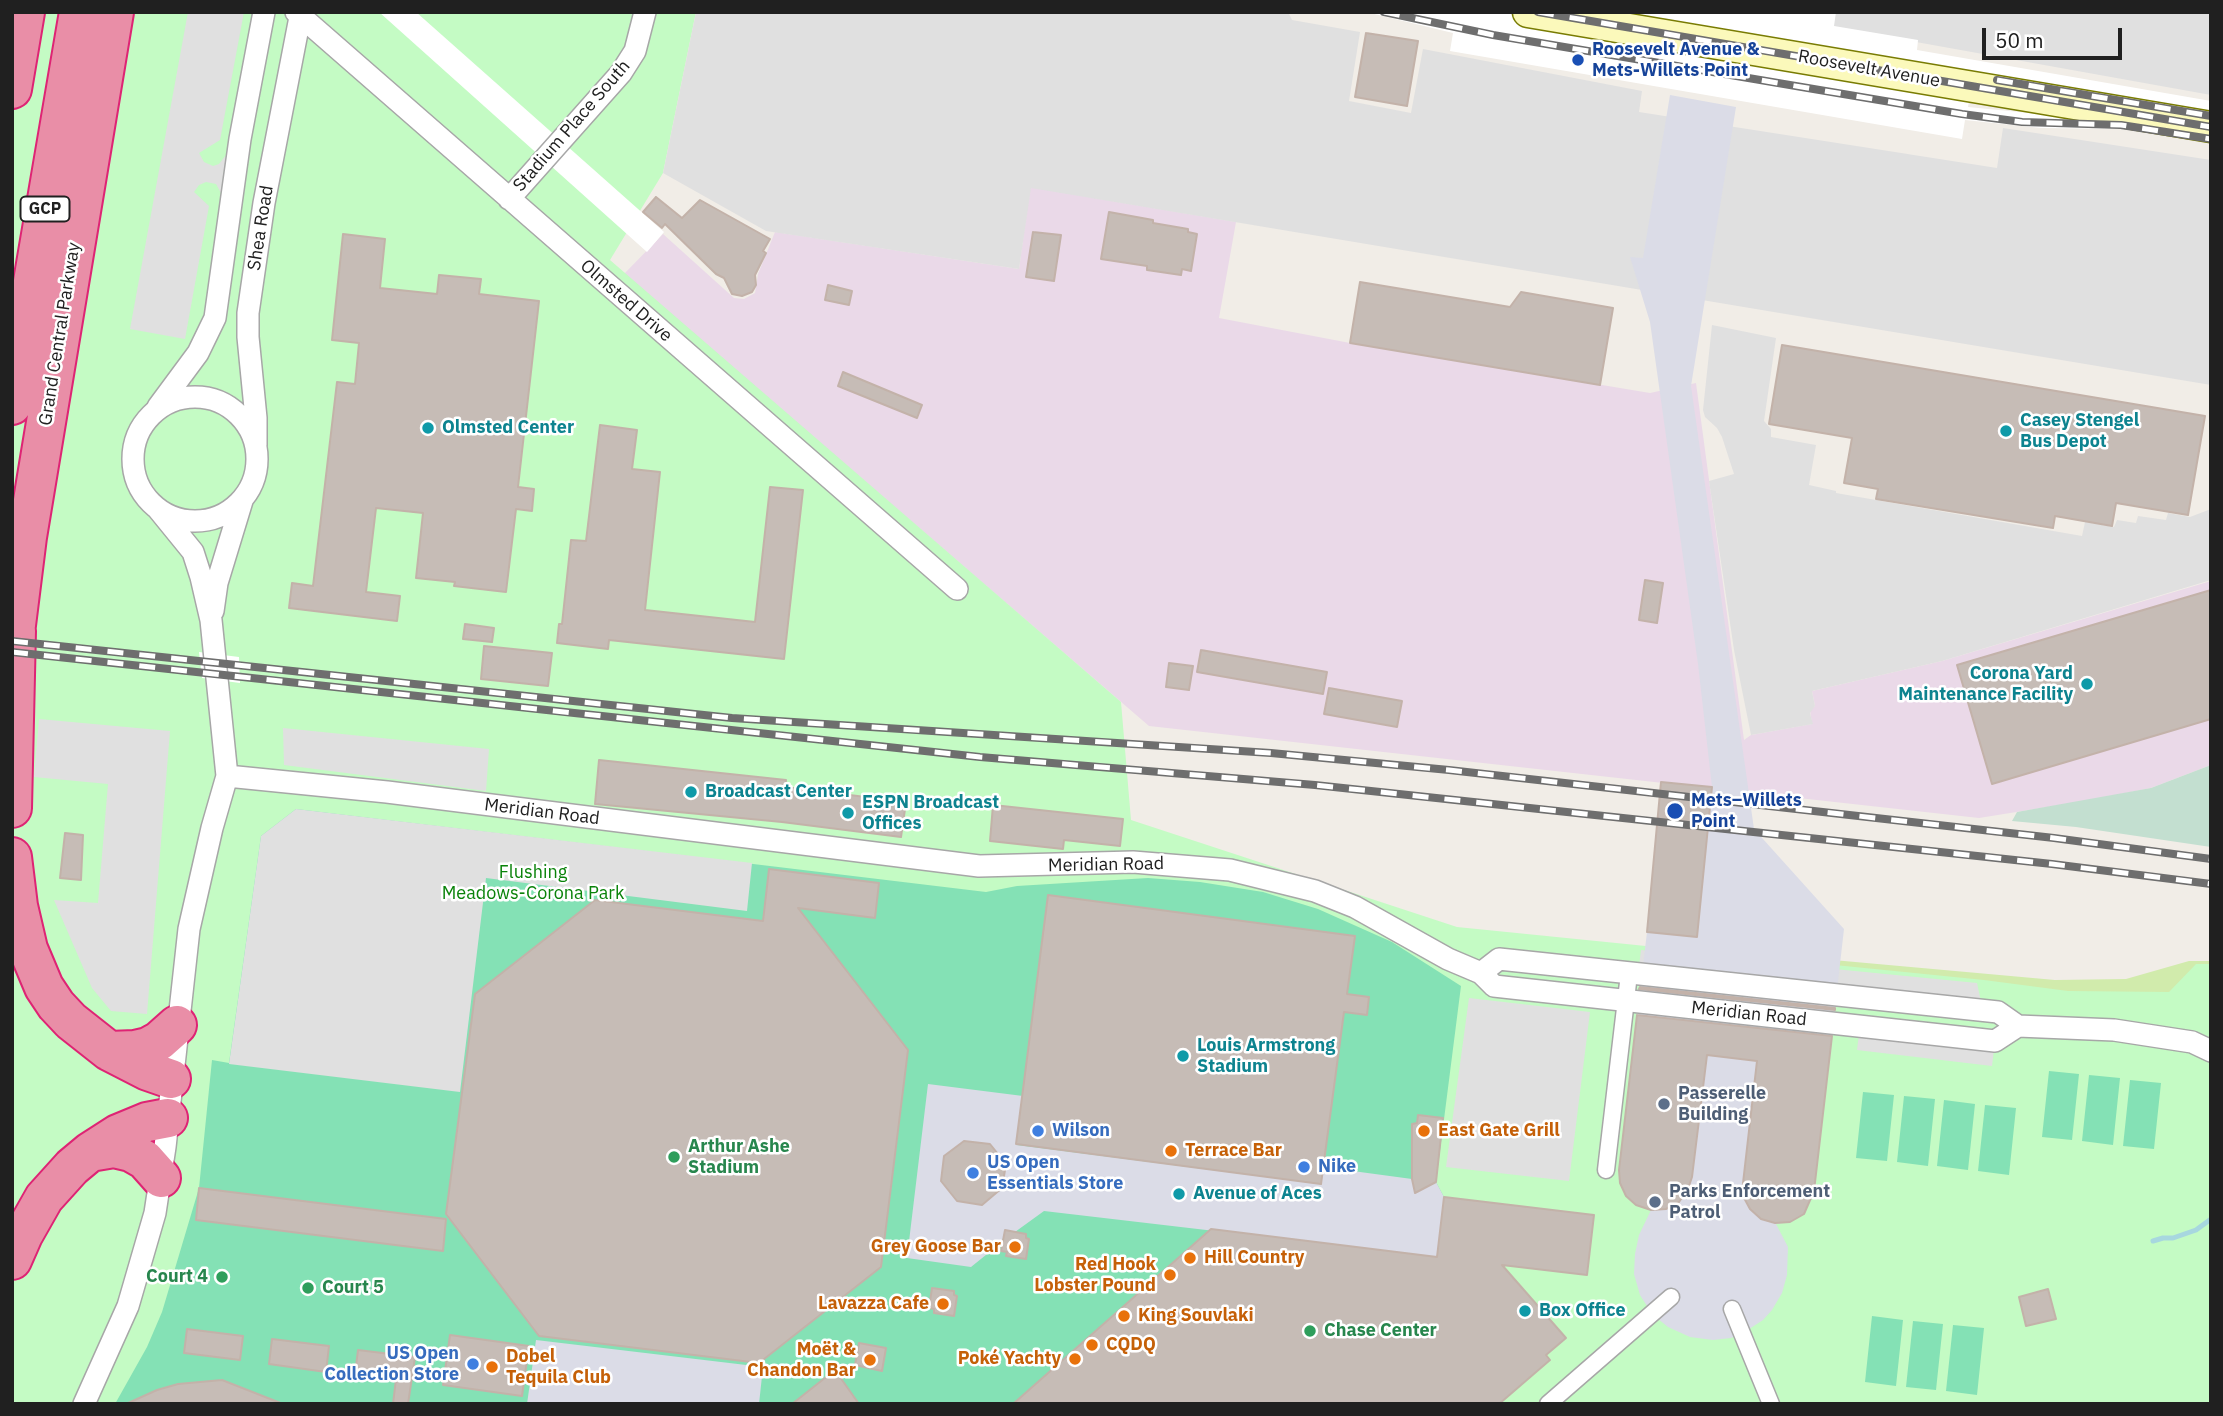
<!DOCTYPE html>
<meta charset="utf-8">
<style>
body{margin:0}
#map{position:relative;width:2223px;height:1416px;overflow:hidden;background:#f1ede7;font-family:"IBM Plex Sans",sans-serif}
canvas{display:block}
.frame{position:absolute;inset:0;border:14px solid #202020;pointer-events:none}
.scale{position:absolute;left:1982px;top:28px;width:140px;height:32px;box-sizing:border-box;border:4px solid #202020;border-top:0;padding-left:9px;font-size:21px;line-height:24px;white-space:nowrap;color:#202020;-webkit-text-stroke:5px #fff;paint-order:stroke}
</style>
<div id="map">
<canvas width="2223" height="1416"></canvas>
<div class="frame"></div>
<div class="scale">50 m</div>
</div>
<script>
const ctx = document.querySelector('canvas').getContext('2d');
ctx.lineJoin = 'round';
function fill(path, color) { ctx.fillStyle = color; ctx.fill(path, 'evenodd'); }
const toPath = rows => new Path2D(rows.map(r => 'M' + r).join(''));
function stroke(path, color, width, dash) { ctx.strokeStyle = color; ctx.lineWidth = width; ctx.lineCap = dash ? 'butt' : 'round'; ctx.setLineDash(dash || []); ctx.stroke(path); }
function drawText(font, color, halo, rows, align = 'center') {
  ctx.font = font + ' "IBM Plex Sans",sans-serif'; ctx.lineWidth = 5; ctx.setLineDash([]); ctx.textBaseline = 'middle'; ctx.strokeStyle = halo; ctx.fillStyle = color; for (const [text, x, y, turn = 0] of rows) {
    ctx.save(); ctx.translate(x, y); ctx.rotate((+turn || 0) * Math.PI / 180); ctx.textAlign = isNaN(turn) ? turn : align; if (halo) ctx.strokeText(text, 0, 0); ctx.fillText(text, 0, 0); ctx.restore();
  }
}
fill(toPath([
 [1030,187,1236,222,1219,318,1350,343,1650,393,1696,383,1744,740,1751,735,1812,724,1810,710,1815,706,1812,691,1942,661,2211,581,2211,765,2151,788,2091,800,1979,818,1149,726,624,274,663,234,734,298,744,299,755,293,758,274,775,232,1019,269]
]), '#ead9e8');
fill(toPath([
 [1833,960,2055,980,2126,979,2189,961,2211,961,2211,1039,1833,967]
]), '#d1ebac');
fill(toPath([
 [2211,765,2211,847,2076,827,2012,821,2017,812,2151,788]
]), '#c3dfd0');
fill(toPath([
 [12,12,696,12,663,173,610,260,1121,702,1131,820,1457,927,1984,980,2068,991,2169,992,2196,964,2211,964,2211,1404,12,1404]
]), '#c4fbc4');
fill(toPath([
 [296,809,986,892,1017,886,1148,878,1200,882,1263,892,1318,909,1392,942,1461,986,1436,1182,1444,1197,1437,1256,1463,1260,1550,1360,1499,1404,115,1404,147,1347,162,1312,199,1188,212,1060,229,1063,261,836],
 [2049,1071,2079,1074,2072,1140,2042,1137],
 [2089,1075,2120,1078,2113,1145,2082,1141],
 [2130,1080,2161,1083,2154,1149,2123,1146],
 [1863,1092,1894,1095,1887,1161,1856,1158],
 [1904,1096,1935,1099,1928,1166,1897,1162],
 [1944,1100,1975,1104,1968,1170,1937,1166],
 [1985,1105,2016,1108,2009,1175,1978,1171],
 [1872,1316,1903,1320,1896,1386,1865,1382],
 [1913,1321,1943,1324,1936,1390,1906,1387],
 [1953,1325,1984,1328,1977,1395,1946,1391]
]), '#84e1b5');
fill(toPath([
 [188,12,244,12,220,140,199,153,204,162,213,166,219,164,226,155,221,193,216,184,206,182,199,185,194,192,209,206,185,339,130,329],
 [696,12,1288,12,1292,20,1360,32,1349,101,1411,113,1423,49,1642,91,1639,112,1997,168,2003,128,2211,160,2211,385,1031,188,1019,269,766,231,663,173],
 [1789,12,2211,12,2211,95,1788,19],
 [1712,325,1776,338,1764,421,1771,429,1771,437,1816,445,1809,485,1836,491,1836,493,2082,536,2085,522,2114,527,2117,520,2136,523,2138,516,2166,520,2168,513,2190,517,2211,509,2211,580,1942,661,1812,691,1815,706,1810,713,1813,724,1751,735,1734,650,1709,481,1734,474,1722,437,1717,428,1705,417,1703,410],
 [39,719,170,731,147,1014,111,1011,92,988,54,900,98,903,108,784,34,777],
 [283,728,489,749,486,791,284,765],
 [296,809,752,863,747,911,486,878,460,1092,229,1064,261,836],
 [1641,950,1977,983,1983,1011,1638,974],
 [1469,998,1590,1012,1569,1181,1446,1167],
 [1860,1026,1995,1041,1992,1066,1857,1050]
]), '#e0e0e0');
fill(toPath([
 [1670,95,1736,107,1691,386,1754,829,1844,929,1814,1191,1804,1214,1790,1222,1776,1224,1788,1247,1787,1275,1782,1293,1772,1310,1763,1320,1743,1333,1731,1338,1713,1340,1690,1337,1668,1327,1652,1314,1640,1295,1634,1274,1635,1254,1639,1235,1651,1210,1636,1205,1626,1196,1621,1183,1619,1170,1647,932,1697,936,1712,787,1698,664,1650,322,1630,257,1643,258],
 [928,1084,1023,1096,1017,1145,1321,1184,1323,1167,1412,1179,1415,1193,1436,1182,1444,1197,1437,1257,1044,1211,1015,1232,1005,1230,1002,1242,971,1267,907,1258],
 [964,1141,990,1144,1006,1164,1002,1188,981,1204,957,1201,941,1181,944,1157],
 [536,1340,763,1367,759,1404,527,1404]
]), '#dbdce7');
fill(toPath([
 [379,12,416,12,664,232,647,252],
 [1366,12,1421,12,1430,14,1431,12,1836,12,1834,26,1918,40,1917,50,2211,101,2211,141,2142,129,2041,128,1965,120,1962,139,1450,51,1453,33],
 [1970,95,2049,113,2049,115,1968,107],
 [199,652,239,657,240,683,202,678]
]), '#fff');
stroke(toPath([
 [2153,1241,2163,1238,2173,1238,2196,1230,2211,1219]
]), '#a7d7df', 5);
const building = toPath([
 [1366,33,1418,41,1407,106,1355,97,1366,33],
 [656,197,682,218,700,200,770,239,763,251,766,253,755,275,756,285,752,292,742,296,732,294,724,278,716,274,665,224,662,228,643,212,656,197],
 [1109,212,1153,220,1153,223,1188,229,1188,232,1197,234,1191,271,1182,269,1181,275,1147,270,1147,266,1101,259,1109,212],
 [1033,232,1061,235,1054,281,1026,277,1033,232],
 [343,234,385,239,380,288,437,294,439,275,481,279,479,294,539,301,518,487,534,489,532,511,516,509,506,592,454,586,455,582,416,578,423,513,376,508,366,592,400,596,397,621,289,608,292,583,313,586,337,382,355,384,359,343,332,340,343,234],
 [1360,282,1510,307,1521,292,1613,308,1600,385,1350,343,1360,282],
 [828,285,852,291,849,305,825,300,828,285],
 [1782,345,2205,416,2188,515,2116,503,2112,526,2055,516,2053,528,1876,499,1878,489,1844,483,1852,438,1769,424,1782,345],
 [843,372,922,405,917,418,838,386,843,372],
 [600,425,637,430,632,469,660,472,645,610,755,622,770,487,803,490,784,659,609,640,608,649,557,643,559,624,562,624,571,540,586,541,600,425],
 [1645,580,1663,583,1657,623,1639,620,1645,580],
 [2211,590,2211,719,1992,784,1957,665,2211,590],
 [465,624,494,628,492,642,463,639,465,624],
 [484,646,552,653,548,686,481,679,484,646],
 [1201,650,1327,672,1323,694,1197,672,1201,650],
 [1169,663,1193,666,1189,690,1166,687,1169,663],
 [1329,688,1402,701,1397,727,1324,714,1329,688],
 [599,760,786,780,785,787,906,802,901,837,782,822,595,804,599,760],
 [1661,782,1712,787,1697,937,1647,932,1661,782],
 [993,805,1123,819,1120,846,1064,840,1063,849,990,841,993,805],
 [65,833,83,835,81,880,60,878,65,833],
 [769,869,879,883,875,918,798,908,908,1050,881,1267,759,1363,539,1336,446,1214,475,994,595,900,763,921,769,869],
 [1048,895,1355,936,1347,994,1369,997,1367,1015,1344,1012,1321,1184,1016,1144,1048,895],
 [1640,987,1835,1008,1835,1010,1639,989,1640,987],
 [1637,1015,1832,1036,1814,1191,1804,1214,1790,1222,1775,1223,1761,1219,1750,1209,1743,1196,1743,1183,1757,1061,1707,1055,1692,1177,1688,1189,1679,1202,1666,1209,1651,1210,1636,1205,1626,1196,1620,1183,1619,1170,1637,1015],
 [1418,1115,1443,1118,1436,1182,1415,1193,1412,1179,1412,1124,1417,1123,1418,1115],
 [964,1141,990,1144,1006,1164,1002,1188,982,1205,957,1201,941,1181,944,1156,964,1141],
 [199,1188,446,1219,443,1251,196,1220,199,1188],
 [1444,1197,1594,1215,1587,1275,1502,1265,1566,1338,1546,1355,1550,1360,1499,1404,1013,1404,1211,1229,1437,1257,1444,1197],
 [1005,1230,1026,1234,1026,1238,1029,1239,1026,1259,1006,1256,1007,1252,1001,1251,1005,1230],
 [932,1288,954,1291,954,1295,957,1296,954,1316,934,1313,934,1309,929,1308,932,1288],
 [2048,1289,2056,1319,2026,1326,2019,1297,2048,1289],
 [187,1329,243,1336,240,1360,184,1353,187,1329],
 [450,1335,529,1346,522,1396,443,1385,450,1335],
 [272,1339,329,1346,326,1372,269,1364,272,1339],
 [859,1343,886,1348,882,1371,855,1365,859,1343],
 [358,1350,415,1357,408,1404,393,1404,396,1379,355,1374,358,1350],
 [835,1370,859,1404,792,1404,835,1370],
 [222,1380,283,1404,126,1404,157,1390,178,1384,222,1380]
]);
fill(building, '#c6bcb6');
stroke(building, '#c3b2a9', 2);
const pedestrian = toPath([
 [1606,1170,1629,974],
 [1732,1309,1771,1404],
 [1548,1404,1671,1297]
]);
const minor = toPath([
 [296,12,957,589],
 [509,199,621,73,635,51,645,12],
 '133 459a62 62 0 1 1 124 0a62 62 0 1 1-124 0Z',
 [158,407,198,353,215,318,240,139,264,12],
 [256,445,256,418,248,337,248,313,264,203,301,12],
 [213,611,217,583,242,501],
 [227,776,387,792,979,866,1133,862,1230,870,1315,891,1355,907,1448,959,1481,973,1494,986,1995,1041,2018,1026],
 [1481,973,1499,959,1998,1012,2018,1026,2114,1030,2192,1042,2211,1051],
 [84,1404,128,1306,155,1213,165,1147,189,929,212,828,227,776,211,620,201,577,193,552,158,509]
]);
const secondary = toPath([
 [1528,12,2211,127]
]);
const motorway = toPath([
 [12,89,25,12],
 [12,405,79,12],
 [12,657,27,537,114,12],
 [12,808,16,631],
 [12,857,18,906,28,949,44,987,56,1005,71,1021,109,1051,148,1071,171,1079],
 [109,1051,135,1050,148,1047,159,1041,177,1025],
 [90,1152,114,1148,131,1152,145,1160,161,1178],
 [12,1260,23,1235,44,1198,72,1167,90,1152,118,1134,147,1122,168,1118]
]);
stroke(pedestrian, '#a7a7a7', 19);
stroke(minor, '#a7a7a7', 24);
stroke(secondary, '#797c03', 33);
stroke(motorway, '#de2474', 42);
stroke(pedestrian, '#fff', 16);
stroke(minor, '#fff', 21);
stroke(secondary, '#fbf9bb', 30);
stroke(motorway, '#e98ea7', 38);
const rail = toPath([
 [1384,12,1493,35,1962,114,2022,122,2121,125,2211,139],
 [1538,12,2211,127],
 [1997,80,2211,116],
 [12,641,732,718,1271,753,1449,770,2054,838,2211,859],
 [12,652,980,757,1315,785,2052,864,2211,884]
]);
stroke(rail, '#6e6e6e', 8);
stroke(rail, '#fff', 5, [16]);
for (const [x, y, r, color] of [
 [1578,60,7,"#1a4fb4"],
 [428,428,7,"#0f9aa8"],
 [2006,431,7,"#0f9aa8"],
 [2087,684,7,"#0f9aa8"],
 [691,792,7,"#0f9aa8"],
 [1675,811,9,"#1a4fb4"],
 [848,813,7,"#0f9aa8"],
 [1183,1056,7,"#0f9aa8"],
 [1664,1104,7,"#5c6f8a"],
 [1038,1131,7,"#3f7fe0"],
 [1424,1131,7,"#e8710a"],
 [1171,1151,7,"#e8710a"],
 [674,1157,7,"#2e9e5b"],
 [1304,1167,7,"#3f7fe0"],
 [973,1173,7,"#3f7fe0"],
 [1179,1194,7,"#0f9aa8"],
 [1655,1202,7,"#5c6f8a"],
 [1015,1247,7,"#e8710a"],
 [1190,1258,7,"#e8710a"],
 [1170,1275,7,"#e8710a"],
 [222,1277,7,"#2e9e5b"],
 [308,1288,7,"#2e9e5b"],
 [943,1304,7,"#e8710a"],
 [1525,1311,7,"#0f9aa8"],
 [1124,1316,7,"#e8710a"],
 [1310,1331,7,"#2e9e5b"],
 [1092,1345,7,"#e8710a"],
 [1075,1359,7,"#e8710a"],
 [870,1360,7,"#e8710a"],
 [473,1364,7,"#3f7fe0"],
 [492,1367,7,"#e8710a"]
]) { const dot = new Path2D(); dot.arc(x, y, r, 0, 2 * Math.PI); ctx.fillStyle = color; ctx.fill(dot); stroke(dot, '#fff', 2.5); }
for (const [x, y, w] of [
 [45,209,49]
]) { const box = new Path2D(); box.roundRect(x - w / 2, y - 12.5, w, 25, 5); ctx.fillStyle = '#fff'; ctx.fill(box); stroke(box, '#202020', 2); }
drawText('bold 16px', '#202020', null, [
 ["GCP",45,209]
]);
drawText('bold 18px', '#164399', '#fff', [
 ["Roosevelt Avenue &",1592,50],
 ["Mets-Willets Point",1592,71],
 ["Mets–Willets",1691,801],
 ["Point",1691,822]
], 'left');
drawText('18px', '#202020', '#fff', [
 ["Roosevelt Avenue",1869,69,10],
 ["Stadium Place South",572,126,-49],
 ["Shea Road",261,228,-81],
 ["Olmsted Drive",626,301,41],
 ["Grand Central Parkway",60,334,-81],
 ["Meridian Road",542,812,7],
 ["Meridian Road",1106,865,-1],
 ["Meridian Road",1749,1014,6]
]);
drawText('bold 18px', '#0d838f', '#fff', [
 ["Casey Stengel",2020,421],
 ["Bus Depot",2020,442],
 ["Olmsted Center",442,428],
 ["Corona Yard",2073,674,"right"],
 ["Maintenance Facility",2073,695,"right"],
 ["Broadcast Center",705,792],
 ["ESPN Broadcast",862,803],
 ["Offices",862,824],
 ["Louis Armstrong",1197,1046],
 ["Stadium",1197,1067],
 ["Avenue of Aces",1193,1194],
 ["Box Office",1539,1311]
], 'left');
drawText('18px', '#0a830a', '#fff', [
 ["Flushing",533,873],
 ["Meadows-Corona Park",533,894]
]);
drawText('bold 18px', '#4e5e75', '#fff', [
 ["Passerelle",1678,1094],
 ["Building",1678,1115],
 ["Parks Enforcement",1669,1192],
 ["Patrol",1669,1213]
], 'left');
drawText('bold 18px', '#366cbe', '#fff', [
 ["Wilson",1052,1131],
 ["US Open",987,1163],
 ["Essentials Store",987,1184],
 ["Nike",1318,1167],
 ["US Open",459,1354,"right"],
 ["Collection Store",459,1375,"right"]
], 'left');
drawText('bold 18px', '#c56008', '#fff', [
 ["East Gate Grill",1438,1131],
 ["Terrace Bar",1185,1151],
 ["Grey Goose Bar",1001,1247,"right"],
 ["Hill Country",1204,1258],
 ["Red Hook",1156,1265,"right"],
 ["Lobster Pound",1156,1286,"right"],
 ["Lavazza Cafe",929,1304,"right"],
 ["King Souvlaki",1138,1316],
 ["CQDQ",1106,1345],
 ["Moët &",856,1350,"right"],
 ["Chandon Bar",856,1371,"right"],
 ["Dobel",506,1357],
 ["Tequila Club",506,1378],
 ["Poké Yachty",1061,1359,"right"]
], 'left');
drawText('bold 18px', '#27864d', '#fff', [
 ["Arthur Ashe",688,1147],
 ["Stadium",688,1168],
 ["Court 4",208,1277,"right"],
 ["Court 5",322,1288],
 ["Chase Center",1324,1331]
], 'left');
</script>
